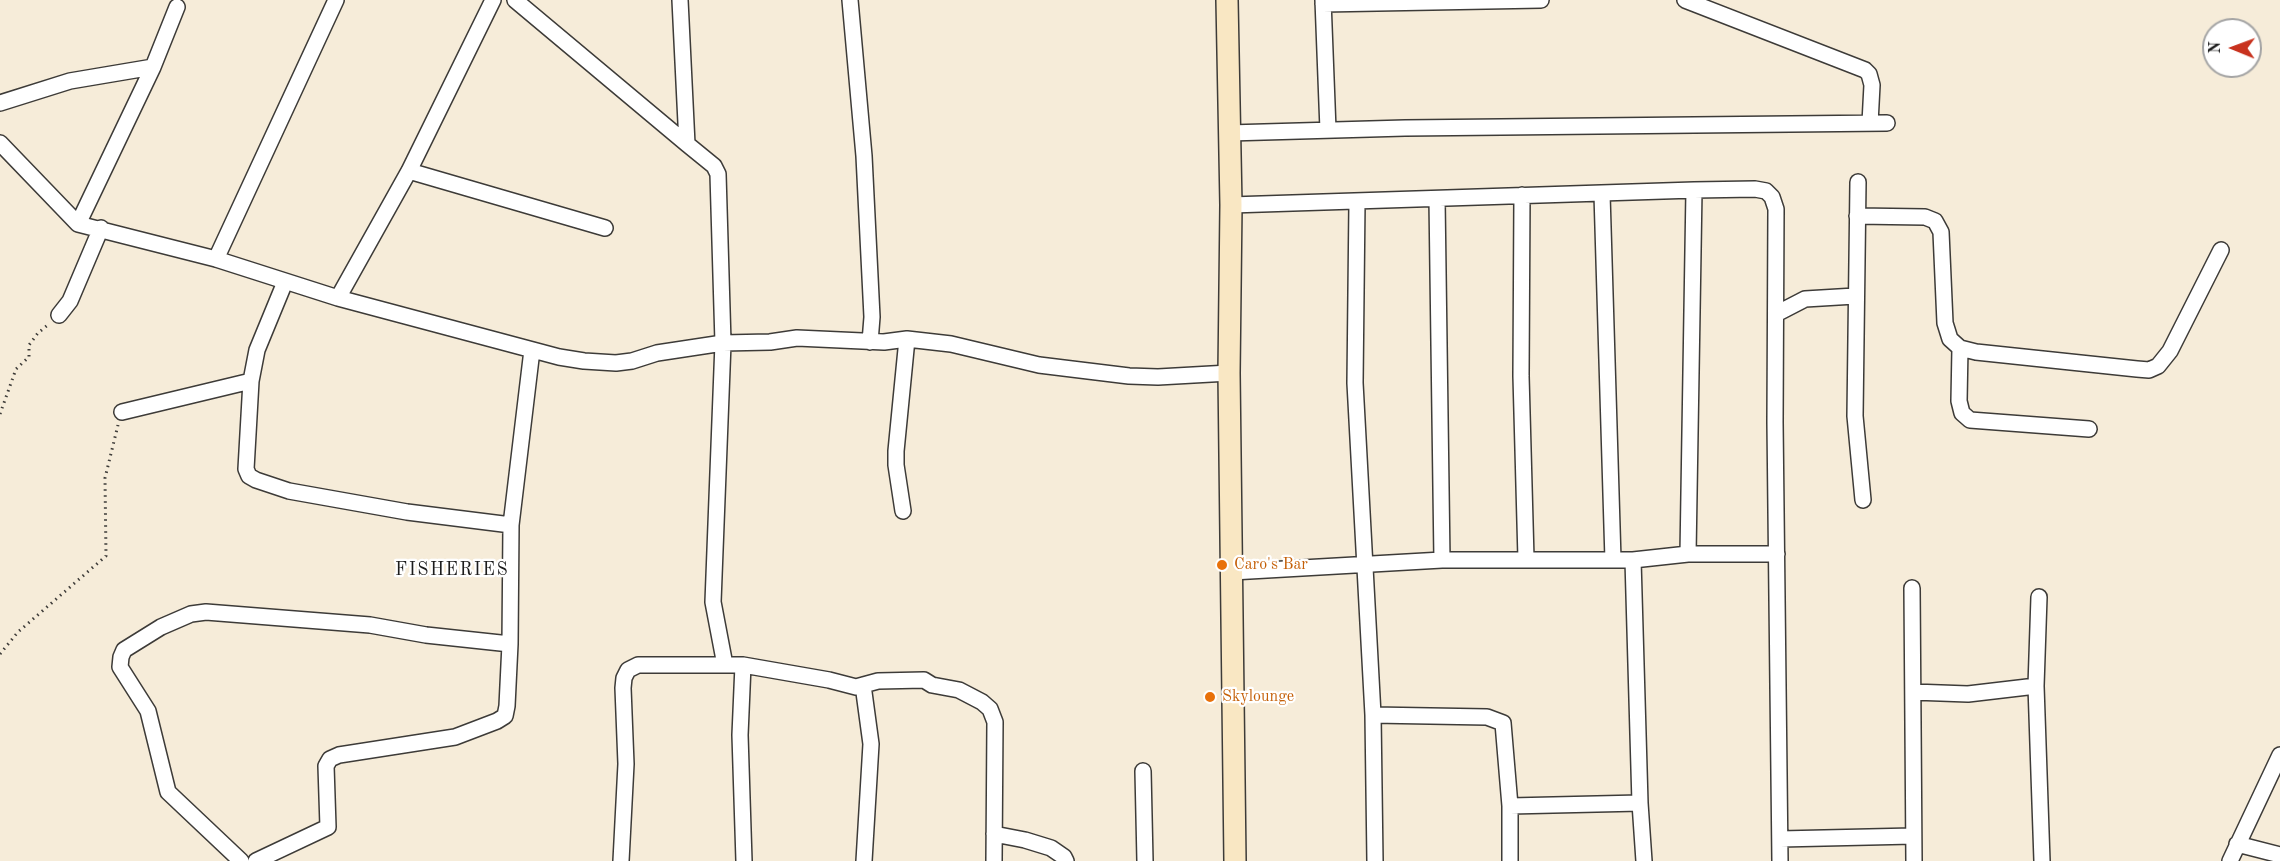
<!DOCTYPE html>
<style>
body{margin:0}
#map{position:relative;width:2280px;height:861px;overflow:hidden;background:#f6ecd9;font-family:"Old Standard TT",serif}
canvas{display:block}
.north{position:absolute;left:2202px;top:18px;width:60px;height:60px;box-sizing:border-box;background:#fff;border:2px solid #a4a4a4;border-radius:50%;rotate:271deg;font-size:16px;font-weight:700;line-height:24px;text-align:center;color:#1c1c1c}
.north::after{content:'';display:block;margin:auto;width:21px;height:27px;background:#c8321e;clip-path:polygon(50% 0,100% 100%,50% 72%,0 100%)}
</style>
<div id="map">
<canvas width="2280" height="861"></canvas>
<div class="north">N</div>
</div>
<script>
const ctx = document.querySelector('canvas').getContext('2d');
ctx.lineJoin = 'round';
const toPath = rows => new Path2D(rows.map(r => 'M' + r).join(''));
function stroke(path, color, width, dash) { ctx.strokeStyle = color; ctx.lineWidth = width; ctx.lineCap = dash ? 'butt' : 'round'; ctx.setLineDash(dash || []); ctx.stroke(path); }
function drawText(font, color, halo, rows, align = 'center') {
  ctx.font = font + ' "Old Standard TT",serif'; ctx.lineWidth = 4.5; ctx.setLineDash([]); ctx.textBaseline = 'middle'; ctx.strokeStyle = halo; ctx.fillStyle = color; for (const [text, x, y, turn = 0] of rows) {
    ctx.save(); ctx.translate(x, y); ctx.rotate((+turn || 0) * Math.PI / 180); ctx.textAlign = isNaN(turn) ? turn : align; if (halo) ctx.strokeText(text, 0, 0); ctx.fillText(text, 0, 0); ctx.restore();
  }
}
const street = toPath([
 [515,0,687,144,714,166,718,174,723,343,713,602,725,665],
 [680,0,687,144],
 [850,0,864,156,872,317,870,342],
 [1323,0,1328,130],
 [1685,0,1865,70,1869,74,1872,85,1870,123],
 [1323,4,1541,0],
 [0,103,70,81,153,67],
 [1229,133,1405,128,1887,123],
 [0,143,78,224,216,259,338,298,559,357,584,361,616,363,632,361,657,353,723,343,770,342,797,338,884,342,907,339,951,344,1039,365,1129,376,1158,377,1229,373],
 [409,171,605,228],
 [1858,182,1855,416,1863,500],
 [1602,194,1613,560],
 [1522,195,1521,376,1526,559],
 [1437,199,1442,560],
 [1357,202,1355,383,1373,715,1375,861],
 [1231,205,1694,190,1755,189,1766,191,1772,197,1776,209,1775,422,1780,861],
 [1857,216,1925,217,1935,221,1941,232,1945,323,1950,339,1960,348,1976,352,2137,369,2149,370,2158,366,2170,351,2221,250],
 [78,224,153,67,177,7],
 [216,259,336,0],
 [285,282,257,350,251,381,246,469,249,476,256,480,289,491,407,512,511,525,532,350],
 [338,298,409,171,493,0],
 [1776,314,1805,299,1855,296],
 [59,315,70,301,101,228],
 [1960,348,1959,401,1962,413,1970,420,2089,429],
 [122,412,251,381],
 [903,511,896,465,896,451,907,339],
 [1688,554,1694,190],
 [1633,560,1640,803,1644,861],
 [1232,572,1442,560,1633,560,1688,554,1777,554],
 [1912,588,1914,861],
 [2039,597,2036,686,2042,861],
 [510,644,511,525],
 [743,665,740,735,744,861],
 [863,685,871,744,864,861],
 [1913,692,1968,694,2036,686],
 [1373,715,1487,717,1503,723,1510,806,1510,861],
 [1143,771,1145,861],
 [1510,806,1640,803],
 [994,834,1025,840,1051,848,1064,857,1066,861],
 [1780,839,1913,836],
 [2237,844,2280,855],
 [241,861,168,792,148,711,120,667,121,657,124,650,161,627,191,614,206,612,370,625,426,635,510,644,507,706,505,716,497,721,455,737,339,755,330,759,326,766,328,827,256,861],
 [621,861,626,764,623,688,624,678,628,670,638,665,743,665,829,680,856,687,878,681,924,680,932,685,959,690,982,702,990,709,995,722,994,861],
 [2230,861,2280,755]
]);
const secondary = toPath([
 [1227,0,1231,205,1229,373,1235,861]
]);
stroke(street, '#3d3b38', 18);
stroke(secondary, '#3d3b38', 24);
stroke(toPath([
 [0,414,16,369,29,357,29,345,38,333,49,324],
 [0,654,18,632,106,556,105,478,118,425]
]), '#3d3b38', 3, [1.5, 4.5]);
stroke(street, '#fff', 15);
stroke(secondary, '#f9e7c3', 21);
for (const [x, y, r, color] of [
 [1222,565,6,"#e8710a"],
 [1210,697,6,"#e8710a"]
]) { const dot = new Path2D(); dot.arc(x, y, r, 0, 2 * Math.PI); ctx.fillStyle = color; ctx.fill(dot); stroke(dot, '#fff', 2); }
drawText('16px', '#c56008', '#fff', [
 ["Caro's Bar",1234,565],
 ["Skylounge",1222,697]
], 'left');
ctx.letterSpacing = '1.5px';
drawText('18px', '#1c1c1c', '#fff', [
 ["FISHERIES",452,570]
]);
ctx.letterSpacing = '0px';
</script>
